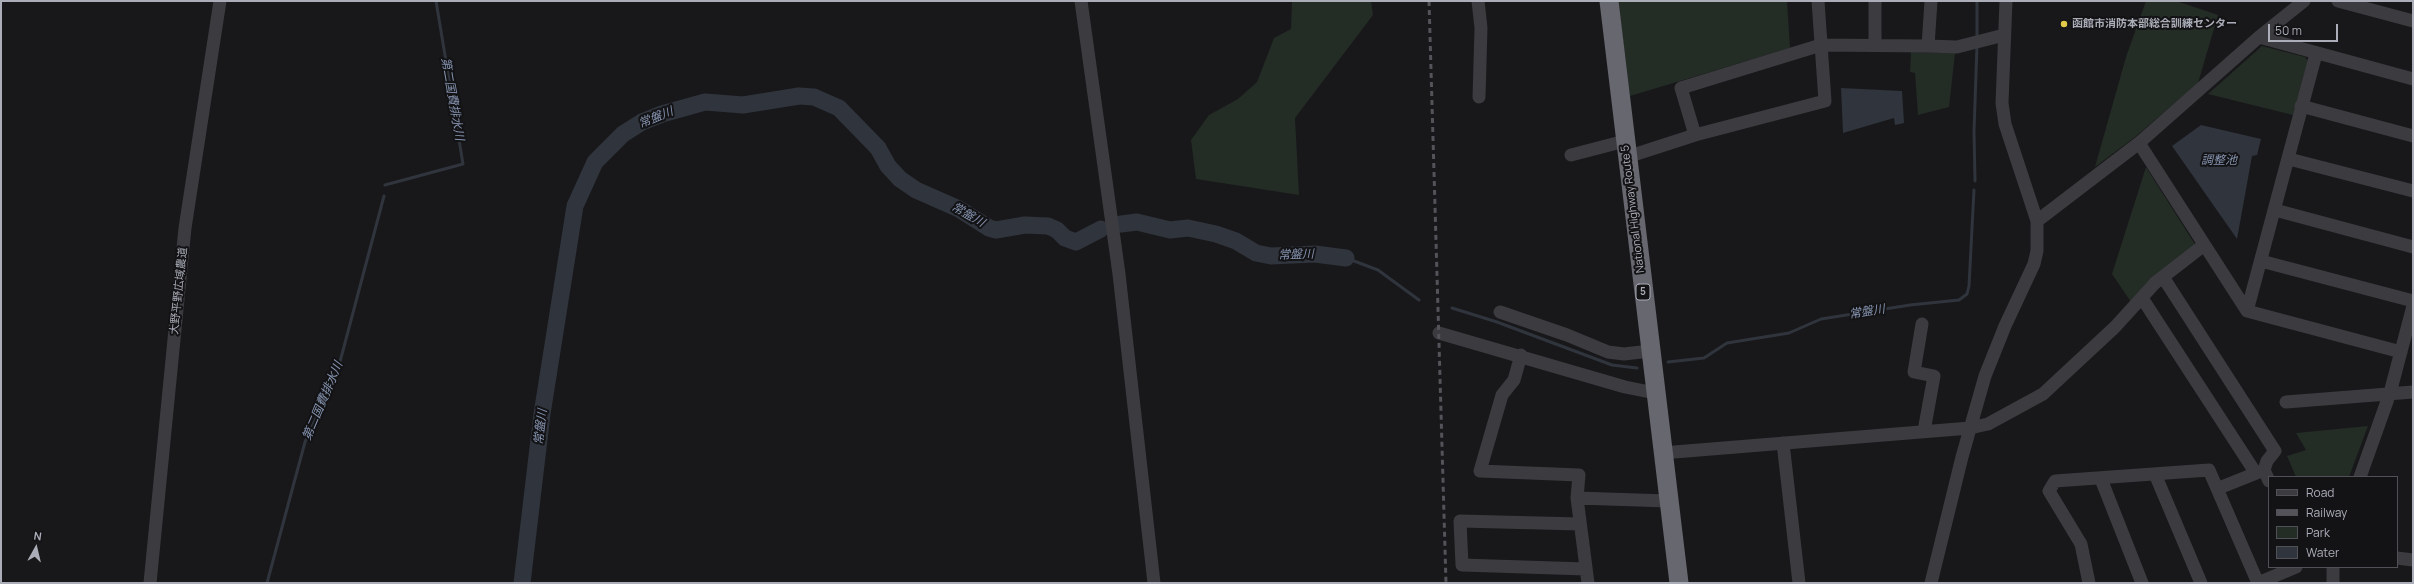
<!DOCTYPE html>
<meta charset="utf-8">
<style>
body{margin:0}
#map{position:relative;width:2414px;height:584px;overflow:hidden;background:#18181a;font-family:Manrope,sans-serif}
canvas{display:block}
.frame{position:absolute;inset:0;border:2px solid #abadb8;pointer-events:none}
.legend{position:absolute;left:2268px;top:476px;width:130px;height:92px;box-sizing:border-box;background:#131315;border:1px solid #505156;margin:0;padding:5px 7px;list-style:none;font-size:12px;color:#abadb8}
.legend li{display:flex;align-items:center;gap:8px;height:20px}
.legend b{width:20px;border:1px solid #505156}
.north{position:absolute;left:16px;top:528px;width:40px;height:40px;-webkit-text-stroke:3px #131315;paint-order:stroke;rotate:8deg;font-size:11px;font-weight:700;line-height:16px;text-align:center;color:#abadb8}
.north::after{content:'';display:block;margin:auto;width:14px;height:18px;background:#abadb8;clip-path:polygon(50% 0,100% 100%,50% 72%,0 100%)}
.scale{position:absolute;left:2268px;top:24px;width:70px;height:18px;box-sizing:border-box;border:2px solid #abadb8;border-top:0;padding-left:5px;font-size:12px;line-height:14px;white-space:nowrap;color:#abadb8;-webkit-text-stroke:3px #131315;paint-order:stroke}
</style>
<div id="map">
<canvas width="2414" height="584"></canvas>
<div class="frame"></div>
<ul class="legend">
<li><b style="height:5px;background:#3b3b40"></b>Road</li>
<li><b style="height:5px;background:#535359"></b>Railway</li>
<li><b style="height:11px;background:#242c26"></b>Park</li>
<li><b style="height:11px;background:#2f343d"></b>Water</li>
</ul>
<div class="north">N</div>
<div class="scale">50 m</div>
</div>
<script>
const ctx = document.querySelector('canvas').getContext('2d');
ctx.lineJoin = 'round';
function fill(path, color) { ctx.fillStyle = color; ctx.fill(path, 'evenodd'); }
const toPath = rows => new Path2D(rows.map(r => 'M' + r).join(''));
function stroke(path, color, width, dash) { ctx.strokeStyle = color; ctx.lineWidth = width; ctx.lineCap = dash ? 'butt' : 'round'; ctx.setLineDash(dash || []); ctx.stroke(path); }
function drawText(font, color, halo, rows, align = 'center') {
  ctx.font = font + ' Manrope,"Noto Sans JP",sans-serif'; ctx.lineWidth = 4; ctx.setLineDash([]); ctx.textBaseline = 'middle'; ctx.strokeStyle = halo; ctx.fillStyle = color; for (const [text, x, y, turn = 0] of rows) {
    ctx.save(); ctx.translate(x, y); ctx.rotate((+turn || 0) * Math.PI / 180); ctx.textAlign = isNaN(turn) ? turn : align; if (halo) ctx.strokeText(text, 0, 0); ctx.fillText(text, 0, 0); ctx.restore();
  }
}
fill(toPath([
 [1292,1,1371,1,1373,15,1295,118,1299,195,1196,179,1191,140,1209,115,1238,99,1257,82,1274,38,1291,29],
 [1618,1,1787,1,1790,48,1630,96],
 [2146,1,2176,1,2218,15,2198,83,2135,137,2095,167,2126,57],
 [2262,46,2305,57,2308,61,2293,115,2208,94],
 [1911,52,1955,53,1949,107,1918,115,1915,73,1910,72],
 [2146,167,2196,246,2131,302,2112,274],
 [2368,426,2349,477,2296,477,2287,456,2306,450,2296,433]
]), '#242c26');
fill(toPath([
 [1841,88,1902,91,1904,123,1895,125,1894,118,1843,133],
 [2201,125,2261,139,2257,155,2252,156,2237,239,2172,146]
]), '#2f343d');
stroke(toPath([
 [1977,39,1977,1],
 [1975,181,1974,131,1977,45],
 [385,185,463,164,436,1],
 [1346,258,1378,270,1419,300],
 [1452,308,1497,322,1612,365,1637,368],
 [1668,362,1704,358,1727,343,1789,333,1821,319,1910,305,1959,300,1967,294,1969,286,1974,190],
 [267,583,305,442,337,373,384,196]
]), '#2f343d', 3);
stroke(toPath([
 [1121,224,1137,222,1170,230,1188,228,1216,234,1236,241,1256,253,1271,256,1315,254,1346,258],
 [522,583,542,414,575,206,595,162,623,134,642,122,662,114,705,102,743,105,799,96,814,97,839,108,878,148,888,166,900,179,916,190,959,209,989,228,996,230,1025,225,1048,226,1057,230,1065,238,1076,242,1101,229]
]), '#2f343d', 17);
stroke(toPath([
 [1081,1,1119,274,1154,583],
 [1478,1,1481,28,1479,97],
 [2338,1,2413,21],
 [2259,37,2413,79],
 [1875,45,1875,1],
 [1928,46,1957,47,2004,35],
 [2301,106,2413,136],
 [1695,135,1681,88,1821,45,1928,46,1931,1],
 [2139,143,2247,311,2401,352],
 [1571,155,1625,141],
 [1627,157,1695,135,1825,101,1818,1],
 [2289,159,2413,191],
 [2275,210,2413,247],
 [2037,221,2139,143,2259,37,2304,1],
 [2261,261,2413,301],
 [2163,277,2275,451,2267,461,2264,470],
 [2142,298,2255,472],
 [2247,311,2316,54],
 [1500,312,1567,335,1608,352,1624,354,1650,351],
 [1922,324,1914,372,1934,376,1924,431],
 [1439,333,1625,387,1655,393],
 [1521,355,1514,380,1502,395,1480,471,1579,475,1577,498,1588,583],
 [2286,402,2413,392],
 [1783,443,1799,583],
 [1662,453,1970,428,1988,424,2043,394,2115,327,2155,283,2204,245],
 [2155,474,2201,583],
 [2360,477,2390,393,2413,306],
 [2101,479,2142,583],
 [2219,488,2264,470,2269,481],
 [1577,498,1668,501],
 [1580,524,1460,521,1462,565,1586,569],
 [2397,558,2413,560],
 [150,583,185,228,220,1],
 [1931,583,1962,457,1985,376,2005,326,2034,264,2037,251,2037,221,2005,124,2002,103,2006,1],
 [2089,583,2081,544,2049,491,2055,481,2209,470,2258,583],
 [2258,583,2296,567],
 [2333,583,2333,567]
]), '#3b3b40', 13);
stroke(toPath([
 [1609,1,1679,583]
]), '#66676f', 19);
stroke(toPath([
 [1429,1,1446,583]
]), '#535359', 3, [5, 4]);
for (const [x, y, r, color] of [
 [2064,24,4,"#e1cb48"]
]) { const dot = new Path2D(); dot.arc(x, y, r, 0, 2 * Math.PI); ctx.fillStyle = color; ctx.fill(dot); stroke(dot, '#131315', 1.5); }
for (const [x, y, w] of [
 [1643,292,14]
]) { const box = new Path2D(); box.roundRect(x - w / 2, y - 8, w, 16, 3); ctx.fillStyle = '#131315'; ctx.fill(box); stroke(box, '#abadb8', 1); }
drawText('bold 10px', '#abadb8', null, [
 ["5",1643,292]
]);
drawText('bold 11px', '#abadb8', '#131315', [
 ["函館市消防本部総合訓練センター",2072,24]
], 'left');
drawText('11px', '#abadb8', '#131315', [
 ["National Highway Route 5",1633,209,-97],
 ["大野平野広域農道",179,291,-84]
]);
drawText('italic 12px', '#8694b0', '#131315', [
 ["第二国費排水川",452,99,80],
 ["常盤川",656,118,-22],
 ["調整池",2219,161],
 ["常盤川",968,215,30],
 ["常盤川",1296,255,-2],
 ["常盤川",1867,312,-9],
 ["第二国費排水川",323,401,-67],
 ["常盤川",541,427,-83]
]);
</script>
